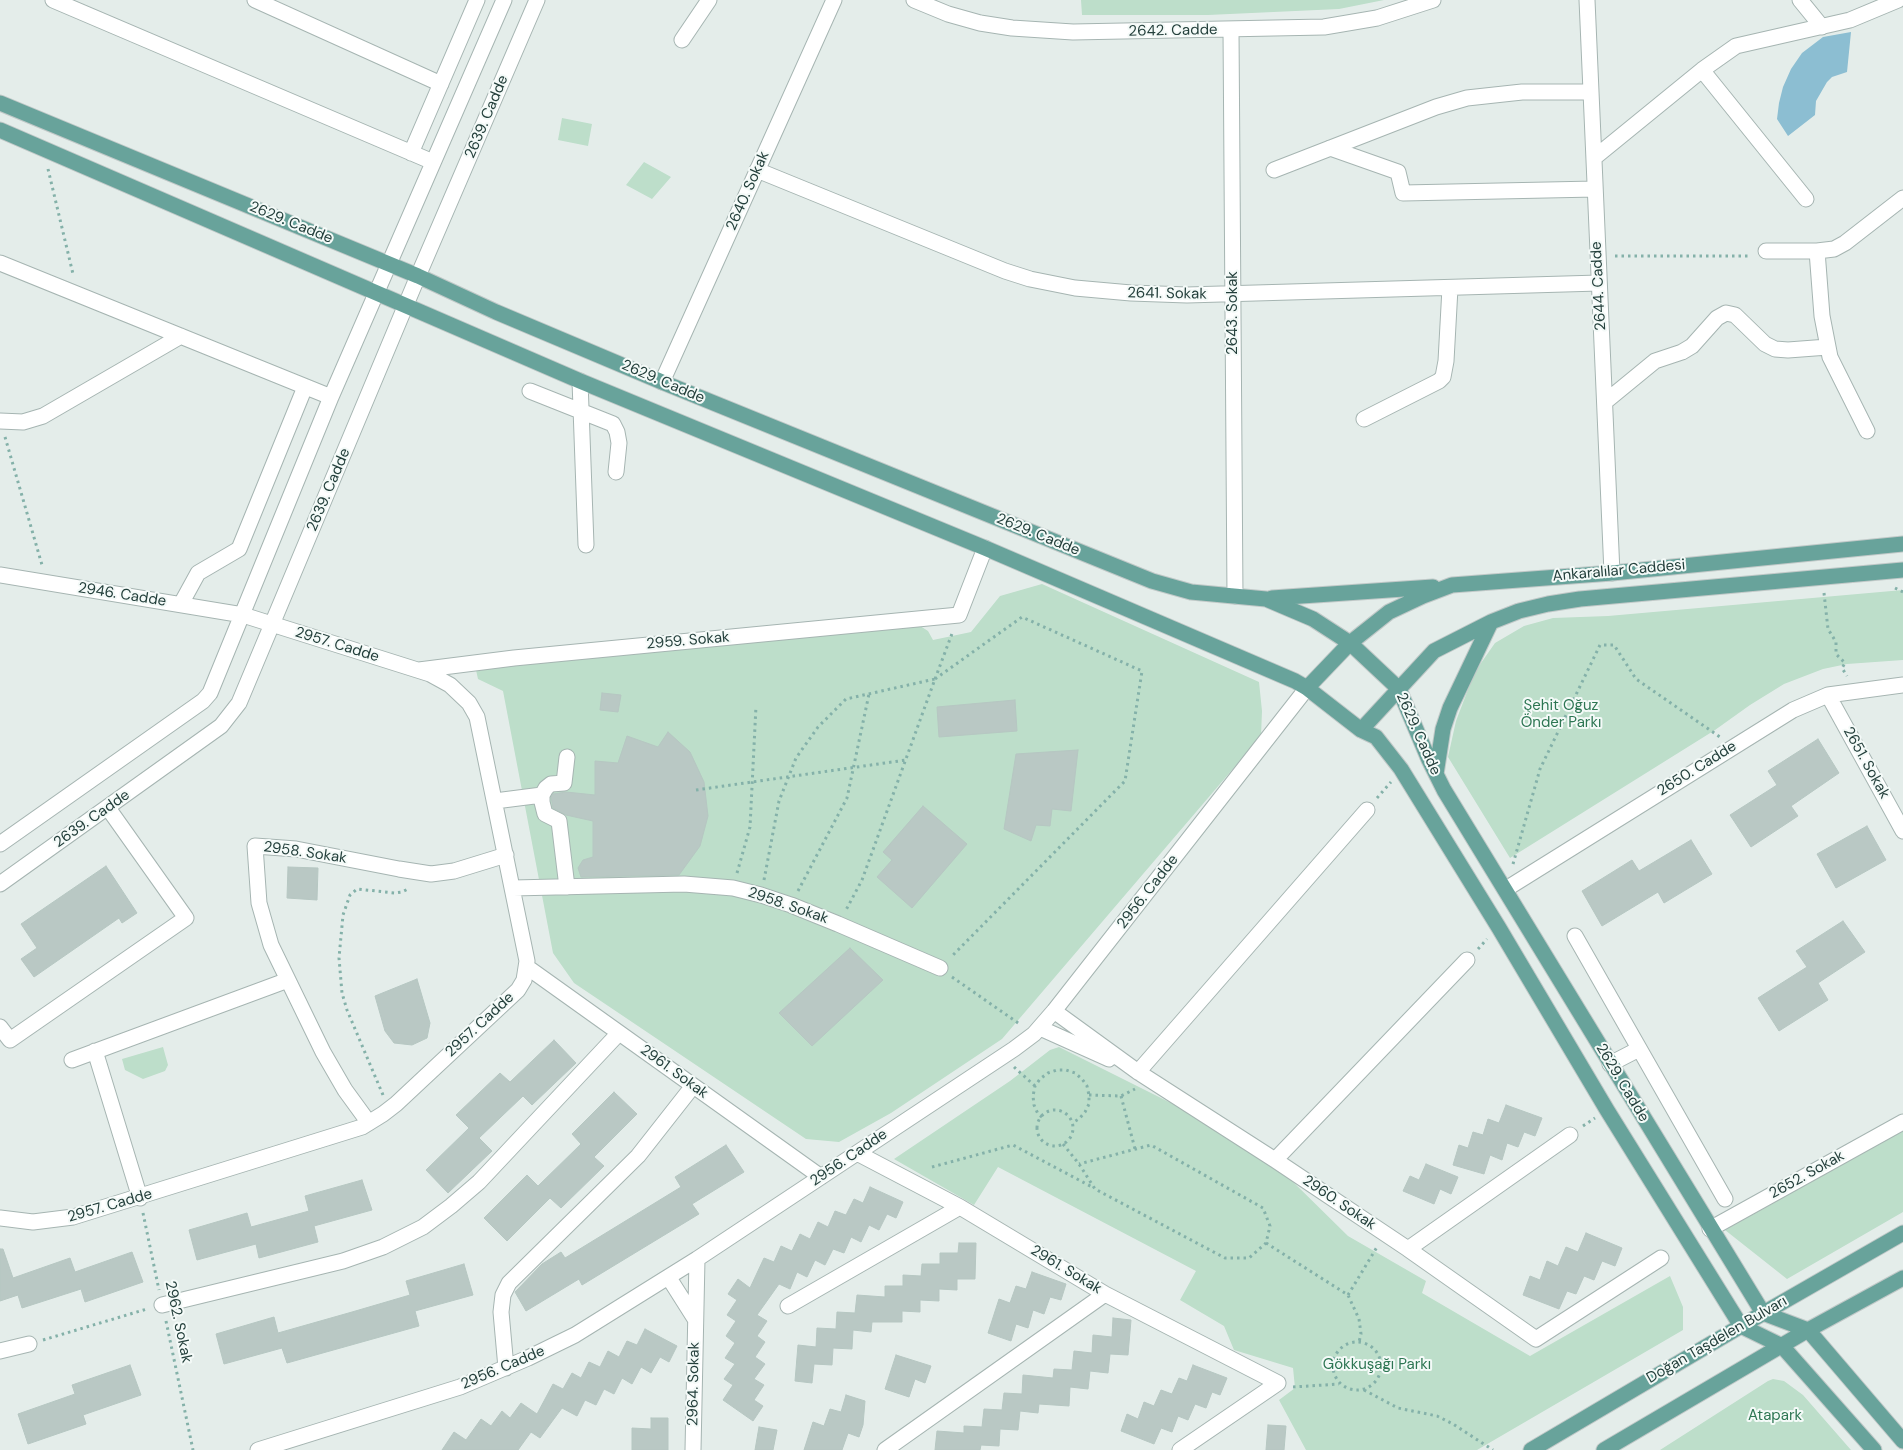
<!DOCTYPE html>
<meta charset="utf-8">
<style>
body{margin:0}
canvas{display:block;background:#e4edea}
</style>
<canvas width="1903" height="1450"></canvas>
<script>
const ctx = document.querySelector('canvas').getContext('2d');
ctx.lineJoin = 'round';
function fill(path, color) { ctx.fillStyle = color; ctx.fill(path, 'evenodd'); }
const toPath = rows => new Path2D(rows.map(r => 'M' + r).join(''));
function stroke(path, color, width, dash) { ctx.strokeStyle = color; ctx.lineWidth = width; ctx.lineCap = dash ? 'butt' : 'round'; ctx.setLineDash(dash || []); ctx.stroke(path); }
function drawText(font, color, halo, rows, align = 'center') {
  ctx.font = font + ' "DM Sans",sans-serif'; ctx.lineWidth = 4; ctx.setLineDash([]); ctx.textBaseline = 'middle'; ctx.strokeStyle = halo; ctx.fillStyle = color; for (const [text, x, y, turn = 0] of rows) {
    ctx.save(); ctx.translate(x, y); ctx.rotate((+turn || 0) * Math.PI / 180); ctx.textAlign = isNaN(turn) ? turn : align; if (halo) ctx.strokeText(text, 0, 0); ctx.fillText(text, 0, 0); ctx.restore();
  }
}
fill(toPath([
 [1081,0,1384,0,1339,9,1208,15,1082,15],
 [562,118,592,124,588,146,558,140],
 [644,162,671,177,652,199,626,185],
 [1042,584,1259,682,1262,711,1261,736,1002,1039,891,1113,839,1142,806,1139,574,983,553,953,503,691,478,679,476,670,917,624,928,631,933,640,971,632,1000,596],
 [1903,590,1903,660,1847,664,1823,669,1784,684,1750,705,1715,730,1510,858,1448,757,1456,721,1472,679,1481,663,1495,643,1524,626,1553,618,1608,616],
 [163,1047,168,1065,165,1071,143,1079,125,1070,122,1059],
 [1059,1047,1173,1104,1284,1173,1348,1236,1426,1281,1422,1293,1530,1356,1670,1276,1683,1307,1683,1330,1477,1450,1306,1450,1279,1400,1295,1388,1293,1368,1234,1350,1224,1326,1180,1300,1196,1271,998,1167,974,1205,894,1159,1010,1081,1050,1050],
 [1903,1131,1903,1212,1787,1279,1725,1230],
 [1773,1379,1784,1381,1803,1395,1851,1450,1660,1450,1768,1381]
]), '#bddeca');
fill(toPath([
 [1851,32,1847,72,1832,77,1827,82,1816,101,1815,115,1788,136,1777,119,1779,103,1783,87,1791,69,1802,53,1823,37]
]), '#8cbed2');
const building = toPath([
 [602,693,621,695,618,712,600,710,602,693],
 [1015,700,1017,731,939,737,937,707,1015,700],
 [668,732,690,752,704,782,708,816,700,846,679,875,581,877,578,868,583,860,593,857,593,821,566,815,553,808,551,797,553,794,566,792,595,795,595,761,618,763,627,736,658,747,668,732],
 [1818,739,1839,773,1791,806,1798,816,1751,847,1730,815,1777,785,1768,771,1818,739],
 [1078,750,1071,811,1052,809,1050,826,1036,825,1031,841,1004,829,1016,754,1078,750],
 [923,806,967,844,912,908,877,877,892,860,883,852,923,806],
 [1867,826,1886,860,1836,888,1817,854,1867,826],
 [1691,840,1712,874,1664,903,1658,892,1602,926,1582,891,1632,860,1639,871,1691,840],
 [106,866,137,913,122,923,119,918,34,977,21,959,37,948,21,924,106,866],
 [288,867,318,868,317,900,287,898,288,867],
 [1843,921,1865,952,1818,983,1828,1000,1779,1031,1758,998,1807,967,1796,951,1843,921],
 [850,948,883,980,812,1046,779,1013,850,948],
 [417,979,430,1023,427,1038,412,1045,394,1043,385,1031,375,996,417,979],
 [554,1040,576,1063,532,1105,523,1096,479,1138,492,1151,448,1193,426,1170,469,1128,456,1115,500,1073,510,1082,554,1040],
 [614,1092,637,1114,594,1157,604,1166,561,1208,550,1198,507,1241,484,1218,527,1175,538,1186,581,1144,572,1134,614,1092],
 [1506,1105,1542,1118,1535,1136,1524,1132,1518,1147,1507,1143,1502,1160,1490,1155,1484,1174,1453,1165,1459,1145,1468,1148,1473,1132,1483,1135,1488,1119,1499,1123,1506,1105],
 [726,1145,744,1172,692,1204,699,1214,582,1285,579,1279,526,1311,515,1292,542,1264,561,1252,565,1258,681,1187,675,1177,726,1145],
 [1426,1164,1458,1177,1451,1194,1440,1189,1434,1204,1403,1191,1410,1176,1419,1180,1426,1164],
 [362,1180,372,1210,314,1226,318,1242,259,1258,256,1244,197,1260,189,1230,247,1213,251,1227,309,1211,305,1196,362,1180],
 [870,1187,903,1202,896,1218,887,1214,879,1230,869,1225,861,1242,851,1237,844,1253,833,1249,825,1265,815,1260,807,1277,797,1272,790,1289,779,1284,757,1315,767,1321,757,1336,765,1342,755,1357,765,1364,754,1379,764,1385,754,1400,763,1406,753,1421,723,1400,733,1385,724,1379,735,1364,725,1358,735,1343,726,1336,736,1321,727,1315,737,1300,728,1294,738,1279,750,1288,764,1258,774,1262,781,1246,792,1251,800,1234,810,1239,818,1222,828,1227,835,1211,846,1215,854,1199,863,1203,870,1187],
 [1586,1233,1622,1248,1615,1266,1602,1261,1594,1280,1584,1276,1576,1294,1567,1291,1559,1309,1523,1295,1530,1276,1540,1280,1547,1261,1558,1266,1566,1247,1578,1252,1586,1233],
 [959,1243,976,1243,975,1279,957,1279,957,1290,939,1289,939,1301,920,1300,920,1312,902,1311,902,1322,872,1322,871,1332,853,1330,852,1349,833,1348,832,1365,814,1364,812,1383,795,1381,798,1345,816,1347,817,1328,836,1329,837,1312,855,1313,857,1295,885,1297,885,1286,903,1286,903,1275,921,1276,922,1264,940,1264,940,1253,958,1253,959,1243],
 [0,1249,3,1249,13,1278,70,1258,75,1272,132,1252,143,1282,85,1302,81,1289,22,1308,18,1295,0,1301,0,1249],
 [464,1264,473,1295,415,1311,419,1326,287,1363,282,1348,224,1364,216,1334,274,1317,278,1333,352,1312,410,1295,406,1281,464,1264],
 [1032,1272,1066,1284,1061,1300,1050,1297,1044,1314,1033,1310,1028,1328,1016,1324,1011,1341,988,1333,999,1299,1010,1303,1016,1286,1026,1289,1032,1272],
 [1113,1318,1131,1320,1128,1355,1110,1354,1108,1373,1090,1371,1088,1389,1070,1387,1069,1406,1039,1404,1038,1413,1020,1411,1018,1430,1000,1429,999,1446,981,1445,980,1450,935,1450,937,1431,964,1433,964,1426,982,1427,984,1409,1002,1410,1004,1393,1022,1394,1023,1375,1053,1378,1054,1369,1072,1370,1074,1351,1092,1353,1093,1335,1112,1337,1113,1318],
 [645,1329,677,1346,669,1362,660,1357,651,1373,641,1367,632,1384,622,1378,614,1394,604,1389,596,1405,585,1400,577,1416,562,1408,540,1438,531,1432,518,1450,442,1450,454,1432,466,1440,481,1419,491,1426,502,1411,510,1418,521,1403,537,1414,553,1384,563,1389,572,1373,581,1378,589,1362,600,1367,608,1351,619,1357,627,1341,637,1345,645,1329],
 [896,1355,931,1366,925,1383,915,1379,909,1397,885,1389,896,1355],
 [130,1365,141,1395,83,1415,86,1424,28,1444,18,1414,75,1394,72,1385,130,1365],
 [1193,1365,1227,1378,1220,1395,1212,1392,1206,1408,1195,1404,1188,1420,1178,1416,1172,1432,1161,1428,1154,1444,1121,1431,1127,1414,1138,1419,1144,1402,1154,1406,1161,1390,1172,1394,1179,1378,1187,1381,1193,1365],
 [846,1395,865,1401,863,1425,859,1437,848,1433,842,1450,804,1450,813,1422,824,1426,830,1409,841,1412,846,1395],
 [651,1418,668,1418,668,1450,632,1450,632,1428,651,1429,651,1418],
 [1268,1425,1286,1426,1284,1450,1266,1450,1268,1425],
 [759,1427,777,1430,773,1450,755,1450,759,1427]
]);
fill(building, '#b9c8c4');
stroke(building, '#b6c7c2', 1);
const minor = toPath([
 [53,0,433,162],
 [255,0,441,84],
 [914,0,948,14,980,23,1012,28,1073,32,1324,27,1377,18,1433,0],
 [1587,0,1612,573],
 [1800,0,1822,27],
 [1231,30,1235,596],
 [682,40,709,0],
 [1702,70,1806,199],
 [1330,148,1398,172,1403,193,1595,189],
 [411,153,477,0],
 [1594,158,1702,70,1736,46,1850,20,1898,0],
 [757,170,1005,271,1030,279,1075,288,1131,293,1187,295,1599,283],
 [1274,170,1436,107,1467,98,1522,92,1591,92],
 [1766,251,1817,251,1834,249,1845,243,1903,198],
 [1817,251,1822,316,1830,357,1867,431],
 [0,263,331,397],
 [580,381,586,545],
 [662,382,834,0],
 [530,391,613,424,617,432,619,443,616,472],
 [1605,402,1655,361,1682,352,1692,346,1717,318,1726,313,1735,315,1765,344,1775,349,1788,350,1828,347],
 [1364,419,1439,381,1443,377,1446,361,1450,288],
 [0,421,23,422,43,416,181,336],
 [0,575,243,615,430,674,450,685,469,703,477,717,527,961,524,980,518,990,396,1104,383,1114,362,1127,73,1217,33,1222,0,1218],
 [181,604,198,573,239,549,305,387],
 [419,670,514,658,959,615,985,548],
 [1828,695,1903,831],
 [495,801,542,795],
 [0,844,203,701,210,693,331,397,504,0],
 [0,884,221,726,239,703,418,276,537,0],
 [567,887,559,821,545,814,542,802,542,795,546,788,551,784,564,783,567,757],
 [513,888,684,884,733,888,761,895,791,905,838,924,940,968],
 [1506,889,1793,710,1828,695,1903,685],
 [1575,936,1725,1199],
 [527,967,821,1177],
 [1054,1011,1138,1072,1275,1160,1408,1249,1536,1339,1661,1258],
 [0,1027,10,1040,186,918,108,808],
 [1040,1028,1109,1059],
 [95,1051,140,1198],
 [72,1060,288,980],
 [1610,1064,1639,1049],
 [1138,1072,1367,810],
 [369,1123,345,1090,323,1052,271,945,259,903,255,846,296,849,399,869,431,874,454,871,506,855],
 [857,1153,960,1207,1105,1294,1278,1383,1180,1450],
 [1275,1160,1467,960],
 [1710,1229,1903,1122],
 [1408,1249,1570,1135],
 [669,1278,695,1319],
 [162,1305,343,1261,383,1247,423,1227,451,1206,479,1182,619,1033],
 [788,1306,960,1207],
 [0,1351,29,1344],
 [506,1368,501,1312,503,1295,509,1283,638,1156,693,1086],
 [258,1450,460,1387,528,1358,575,1335,697,1259,1014,1049,1034,1034,1054,1011,1307,688],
 [693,1450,697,1259],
 [885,1450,1105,1294]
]);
const major = toPath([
 [0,103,418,276,496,312,662,382,1152,581,1191,592,1266,599,1313,619,1350,643,1399,689,1429,760,1444,790,1763,1313,1808,1330,1903,1441],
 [0,130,580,381,985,548,1295,681,1307,688,1361,730,1376,737,1401,769,1499,928,1607,1110,1741,1326],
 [1272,598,1433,587],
 [1307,688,1350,643,1389,612,1423,596,1452,585,1612,573,1903,544],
 [1361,730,1434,651,1491,622,1519,611,1548,604,1580,599,1903,570],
 [1436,774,1443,729,1450,708,1491,622],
 [1741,1326,1782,1346,1874,1450],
 [1531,1450,1741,1326,1903,1233],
 [1604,1450,1808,1330,1903,1278]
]);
stroke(minor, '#a6b5b2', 17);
stroke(major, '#c1c9c8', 17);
stroke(toPath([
 [48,169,73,274],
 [1615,256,1751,256],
 [5,437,42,565],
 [1895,588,1903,592],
 [1824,593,1828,629,1836,642,1836,654,1845,663,1842,668,1847,676],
 [935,679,1022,617,1142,671,1125,781,952,956],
 [935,679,953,631],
 [696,790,906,760],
 [1377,798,1391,782],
 [1513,864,1540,769,1600,645,1614,645,1636,679,1720,737],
 [737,873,750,827,756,706],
 [764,880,779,801,796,758,818,727,846,699,935,679,862,880,846,910],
 [798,891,847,798,869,694],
 [1478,949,1487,939],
 [952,977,1021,1025],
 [1014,1067,1035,1086],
 [383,1095,347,1010,342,993,339,958,343,915,350,895,357,889,395,893,402,892,410,888],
 [1089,1095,1121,1096,1135,1089],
 [1121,1096,1135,1149],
 '1037 1128a18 18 0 1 1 36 0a18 18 0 1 1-36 0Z',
 [1042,1117,1038,1114,1034,1105,1033,1096,1035,1086,1040,1079,1048,1073,1057,1070,1066,1070,1075,1073,1082,1079,1087,1086,1089,1095,1089,1104,1085,1112,1079,1119,1072,1123],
 [1583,1126,1595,1118],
 [1063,1144,1079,1164,1095,1189,1225,1258,1249,1258,1266,1243,1270,1226,1263,1208,1151,1145,1079,1164],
 [932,1167,1013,1145,1094,1188],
 [143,1213,159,1290],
 [1266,1243,1348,1295,1359,1319,1361,1334,1359,1342],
 [1348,1295,1377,1247],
 [166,1321,193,1450],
 [43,1340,147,1309],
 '1333 1366a24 24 0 1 1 48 0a24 24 0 1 1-48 0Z',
 [1293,1387,1339,1384],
 [1364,1390,1398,1408,1437,1416,1453,1424,1493,1450]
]), '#84b1a9', 3, [2.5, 4]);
stroke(minor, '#fff', 15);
stroke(major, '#68a39b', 15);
drawText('15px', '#233f3b', '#f4faf8', [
 ["2642. Cadde",1173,31,-1],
 ["2639. Cadde",487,117,-67],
 ["2640. Sokak",748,191,-66],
 ["2629. Cadde",291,223,22],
 ["2644. Cadde",1599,286,-93],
 ["2641. Sokak",1167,294,1],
 ["2643. Sokak",1233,313,-90],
 ["2629. Cadde",663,382,23],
 ["2639. Cadde",329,490,-67],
 ["2629. Cadde",1038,535,22],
 ["Ankaralılar Caddesi",1619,571,-5],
 ["2946. Cadde",122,595,9],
 ["2959. Sokak",688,641,-5],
 ["2957. Cadde",337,645,17],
 ["2629. Cadde",1418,734,66],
 ["2651. Sokak",1866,763,61],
 ["2650. Cadde",1697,769,-32],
 ["2639. Cadde",92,819,-35],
 ["2958. Sokak",305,853,8],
 ["2956. Cadde",1148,892,-52],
 ["2958. Sokak",788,906,19],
 ["2957. Cadde",480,1025,-43],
 ["2961. Sokak",674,1072,36],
 ["2629. Cadde",1622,1083,59],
 ["2956. Cadde",849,1158,-34],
 ["2652. Sokak",1807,1175,-29],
 ["2960. Sokak",1339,1203,34],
 ["2957. Cadde",110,1206,-16],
 ["2961. Sokak",1066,1270,31],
 ["2962. Sokak",178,1322,78],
 ["Doğan Taşdelen Bulvarı",1717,1340,-30],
 ["2956. Cadde",503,1368,-23],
 ["2964. Sokak",694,1384,-89]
]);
drawText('15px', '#2d7653', '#f4faf8', [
 ["Şehit Oğuz",1561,706],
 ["Önder Parkı",1561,723],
 ["Gökkuşağı Parkı",1377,1365],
 ["Atapark",1775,1416]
]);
</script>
